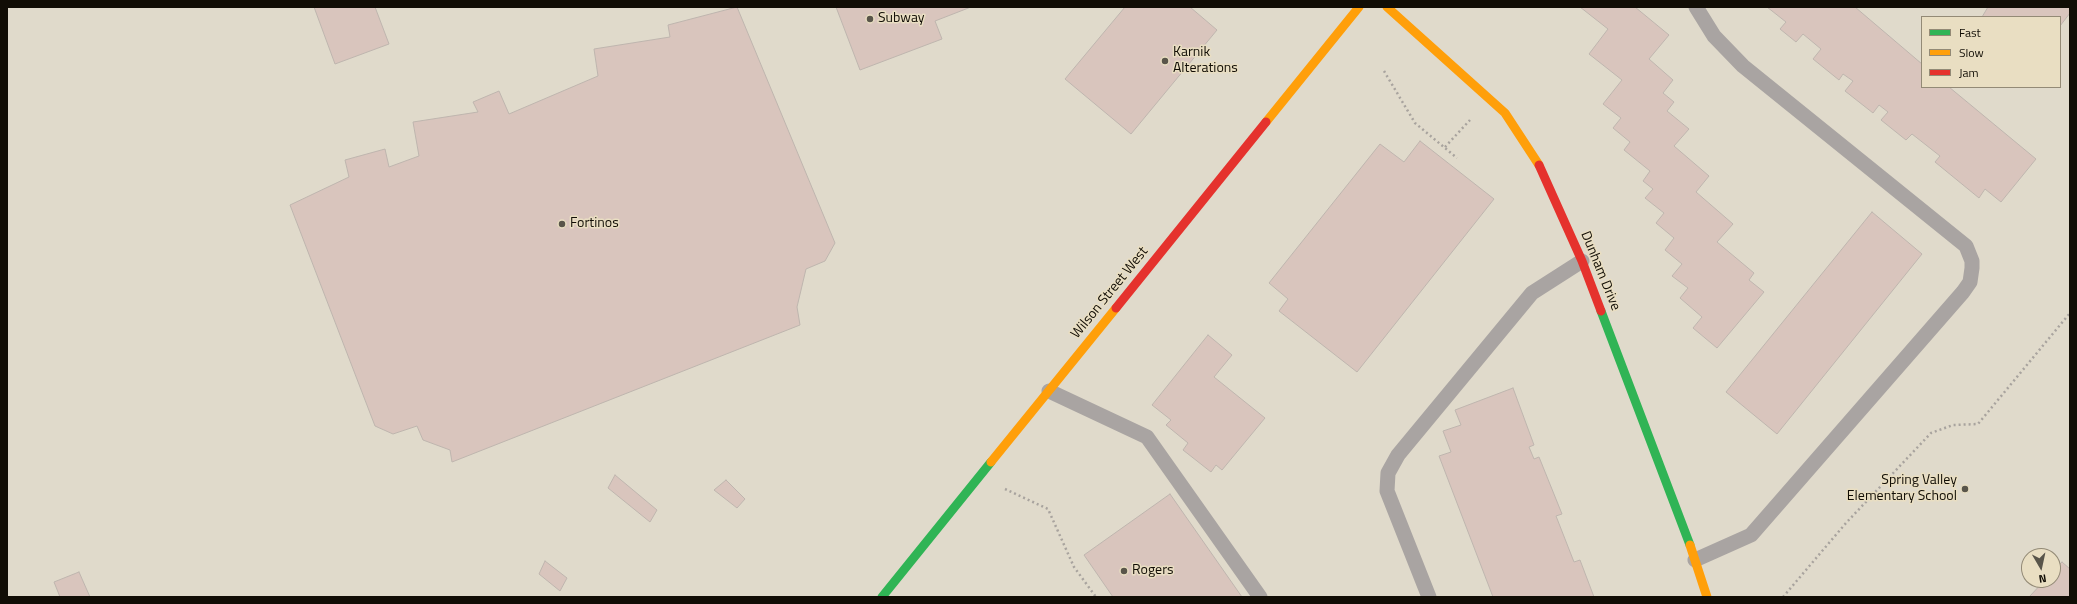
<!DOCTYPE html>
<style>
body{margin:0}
#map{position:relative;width:2077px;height:604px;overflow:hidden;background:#e0dacb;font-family:"Titillium Web",sans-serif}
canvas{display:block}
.frame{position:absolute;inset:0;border:8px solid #110d05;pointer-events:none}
.legend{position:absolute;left:1921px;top:16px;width:140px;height:72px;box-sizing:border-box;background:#e9dec2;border:1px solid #938a76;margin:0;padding:5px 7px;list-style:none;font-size:12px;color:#110d05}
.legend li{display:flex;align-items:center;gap:8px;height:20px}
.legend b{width:20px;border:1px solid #938a76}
.north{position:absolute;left:2021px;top:548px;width:40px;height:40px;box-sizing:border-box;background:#e9dec2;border:1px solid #938a76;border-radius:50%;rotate:171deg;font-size:11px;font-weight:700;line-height:16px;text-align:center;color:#110d05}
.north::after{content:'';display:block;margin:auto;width:14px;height:18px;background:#59554a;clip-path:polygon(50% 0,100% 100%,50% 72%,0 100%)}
</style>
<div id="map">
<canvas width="2077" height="604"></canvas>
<div class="frame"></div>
<ul class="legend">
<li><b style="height:5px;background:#30b455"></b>Fast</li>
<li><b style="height:5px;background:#ff9f0a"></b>Slow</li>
<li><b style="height:5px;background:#e5322d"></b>Jam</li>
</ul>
<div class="north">N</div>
</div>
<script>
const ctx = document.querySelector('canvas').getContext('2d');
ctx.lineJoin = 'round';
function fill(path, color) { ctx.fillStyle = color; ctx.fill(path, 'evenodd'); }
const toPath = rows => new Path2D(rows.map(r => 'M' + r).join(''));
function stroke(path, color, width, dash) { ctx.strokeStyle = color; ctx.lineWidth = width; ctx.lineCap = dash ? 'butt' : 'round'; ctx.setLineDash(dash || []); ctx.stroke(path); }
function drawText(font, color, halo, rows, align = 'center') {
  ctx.font = font + ' "Titillium Web",sans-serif'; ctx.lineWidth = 3; ctx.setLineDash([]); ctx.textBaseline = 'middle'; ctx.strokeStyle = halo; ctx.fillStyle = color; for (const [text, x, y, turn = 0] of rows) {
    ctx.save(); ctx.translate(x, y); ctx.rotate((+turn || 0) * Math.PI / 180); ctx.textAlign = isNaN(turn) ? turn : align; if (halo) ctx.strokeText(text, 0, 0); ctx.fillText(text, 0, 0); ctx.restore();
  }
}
const building = toPath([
 [314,7,375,7,389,44,335,64,314,7],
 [737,7,835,243,825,261,806,269,797,307,800,325,452,462,450,450,423,440,417,426,393,434,375,426,290,205,349,177,345,160,385,149,389,167,419,156,413,122,478,112,473,102,499,91,509,114,598,76,594,49,670,37,668,25,737,7],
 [836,7,971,7,935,21,942,39,860,70,836,7],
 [1125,7,1190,7,1217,30,1131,134,1065,79,1125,7],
 [1580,7,1635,7,1669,35,1649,59,1673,80,1663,93,1674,102,1667,111,1689,129,1674,146,1709,176,1696,192,1733,224,1717,242,1754,273,1749,280,1764,292,1717,348,1693,328,1702,317,1680,298,1688,288,1672,276,1682,264,1665,250,1674,238,1656,223,1664,213,1645,198,1653,189,1643,181,1650,171,1624,150,1630,142,1613,128,1621,118,1603,104,1622,80,1589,54,1608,29,1580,7],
 [1767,7,1855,7,1922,64,1922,87,1949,87,2036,159,2001,202,1985,189,1979,198,1935,162,1940,156,1912,134,1906,140,1881,120,1888,112,1879,105,1873,113,1845,91,1853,81,1843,74,1839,80,1813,59,1821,49,1803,34,1796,42,1780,29,1786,22,1767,7],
 [1988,7,2070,7,2070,13,2060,26,2060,17,1982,17,1988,7],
 [1420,141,1494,199,1357,372,1279,311,1288,299,1269,283,1380,144,1404,162,1420,141],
 [1872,212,1922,254,1777,434,1726,392,1872,212],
 [1208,335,1232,355,1214,377,1265,418,1222,470,1216,465,1211,472,1183,450,1188,443,1166,425,1171,420,1152,405,1208,335],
 [1513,388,1534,445,1529,447,1534,459,1539,457,1562,514,1556,516,1574,562,1580,560,1594,597,1493,597,1439,456,1451,452,1443,431,1461,425,1455,410,1513,388],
 [615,475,657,510,650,522,608,488,615,475],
 [726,480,745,499,737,508,714,490,726,480],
 [1170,494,1242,597,1113,597,1084,555,1170,494],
 [545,561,567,578,560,591,539,574,545,561],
 [2062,562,2070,569,2070,597,2029,597,2045,580,2053,580,2053,571,2062,562],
 [79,572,90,597,60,597,54,582,79,572]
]);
fill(building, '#d9c5bd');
stroke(building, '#beb5ae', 1);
stroke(toPath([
 [1384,71,1415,123,1457,158],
 [1445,147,1470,120],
 [1005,489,1048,509,1074,567,1096,597],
 [1783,597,1846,523,1931,433,1953,425,1978,424,2070,313]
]), '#a8a39e', 2.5, [2, 3]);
stroke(toPath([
 [1049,391,1147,437,1260,597],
 [1695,560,1751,535,1963,292,1970,282,1972,268,1972,261,1966,246,1743,66,1714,36,1696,7],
 [1429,597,1387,491,1388,473,1398,455,1532,293,1582,261]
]), '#a9a4a2', 15);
stroke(toPath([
 [1601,311,1690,545],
 [882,597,991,462]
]), '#30b455', 9);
stroke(toPath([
 [1387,7,1505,113,1539,165],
 [1266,122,1359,7],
 [991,462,1116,308],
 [1690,545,1707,597]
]), '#ff9f0a', 9);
stroke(toPath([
 [1539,165,1582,261,1601,311],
 [1116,308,1266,122]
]), '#e5322d', 9);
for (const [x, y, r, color] of [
 [870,19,4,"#59554a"],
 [1165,61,4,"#59554a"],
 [562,224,4,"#59554a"],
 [1965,489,4,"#59554a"],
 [1124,571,4,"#59554a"]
]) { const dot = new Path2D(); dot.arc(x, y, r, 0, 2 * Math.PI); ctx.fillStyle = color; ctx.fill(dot); stroke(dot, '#e9dec2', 1.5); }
drawText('14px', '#110d05', '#e9dec2', [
 ["Subway",878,19],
 ["Karnik",1173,53],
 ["Alterations",1173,69],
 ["Fortinos",570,224],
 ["Spring Valley",1957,481,"right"],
 ["Elementary School",1957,497,"right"],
 ["Rogers",1132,571]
], 'left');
drawText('14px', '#110d05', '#e9dec2', [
 ["Dunham Drive",1600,271,68],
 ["Wilson Street West",1110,293,-51]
]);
</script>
